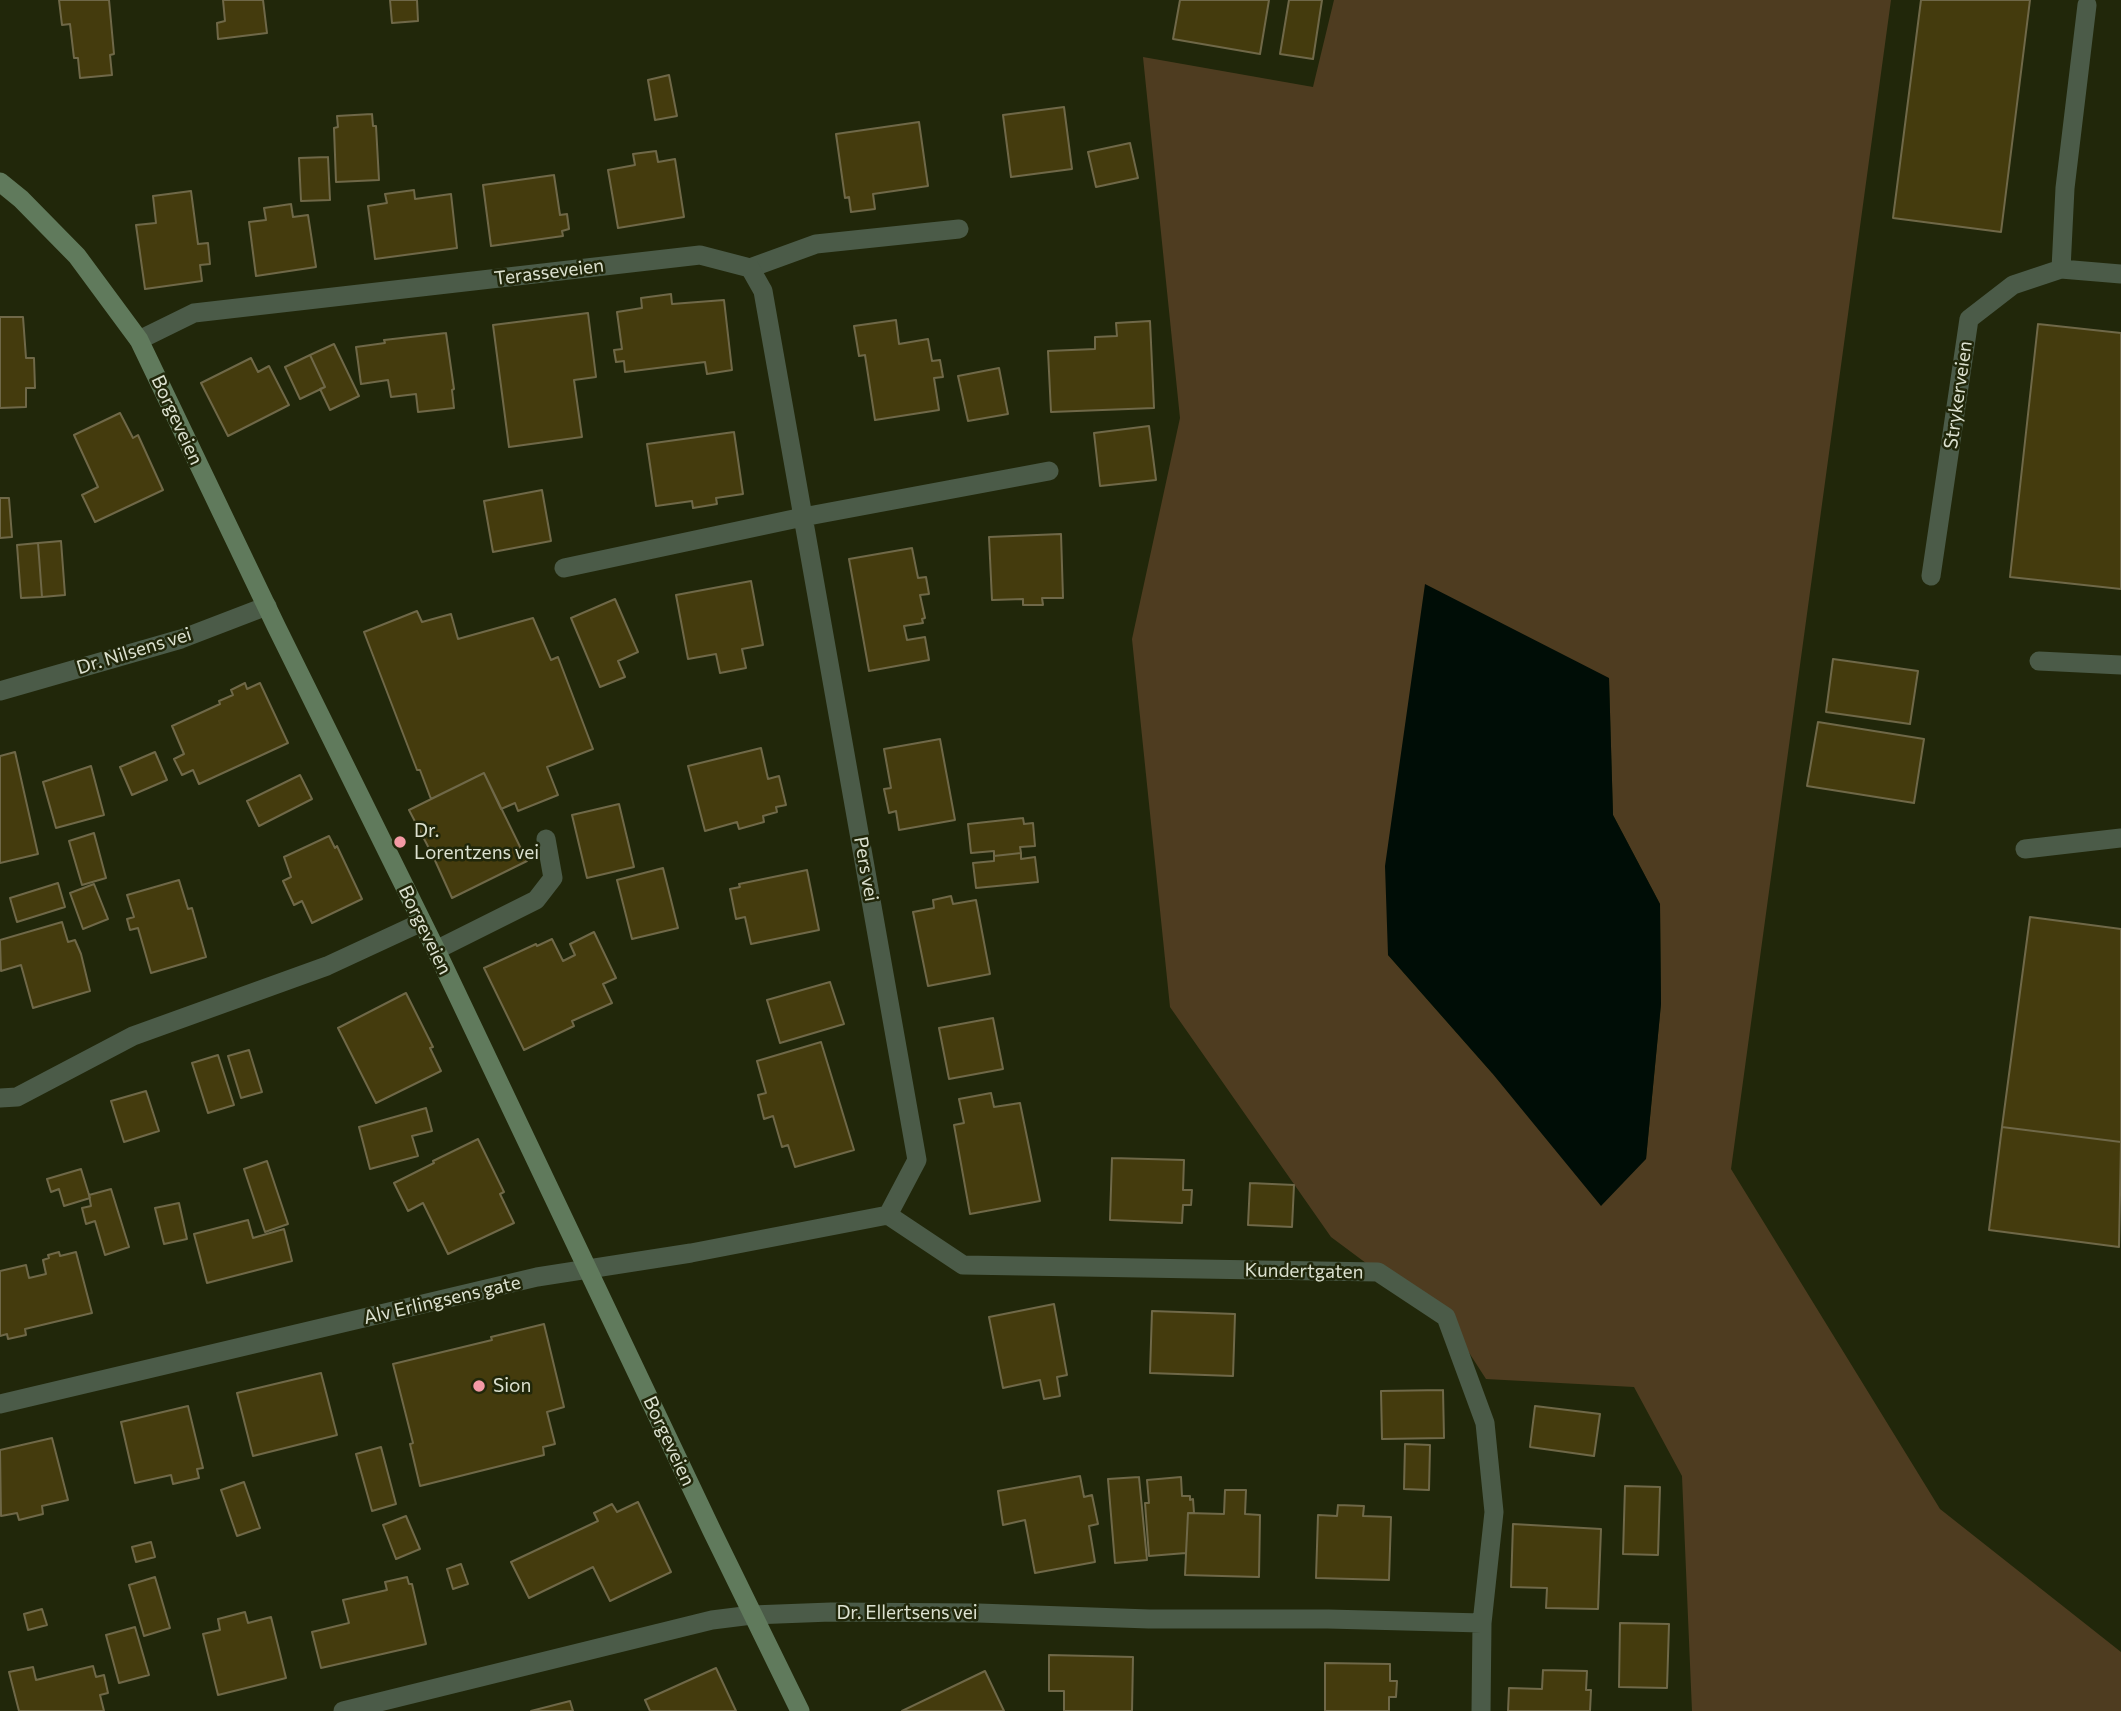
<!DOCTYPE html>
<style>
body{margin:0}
canvas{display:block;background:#21270a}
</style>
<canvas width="2121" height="1711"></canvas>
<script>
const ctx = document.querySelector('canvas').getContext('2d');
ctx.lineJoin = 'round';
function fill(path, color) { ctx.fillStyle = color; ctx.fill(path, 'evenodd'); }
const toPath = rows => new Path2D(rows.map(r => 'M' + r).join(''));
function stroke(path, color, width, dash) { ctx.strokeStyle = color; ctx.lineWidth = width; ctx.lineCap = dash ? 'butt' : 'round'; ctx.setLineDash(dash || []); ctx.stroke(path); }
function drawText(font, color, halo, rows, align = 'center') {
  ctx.font = font + ' Commissioner,sans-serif'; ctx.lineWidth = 5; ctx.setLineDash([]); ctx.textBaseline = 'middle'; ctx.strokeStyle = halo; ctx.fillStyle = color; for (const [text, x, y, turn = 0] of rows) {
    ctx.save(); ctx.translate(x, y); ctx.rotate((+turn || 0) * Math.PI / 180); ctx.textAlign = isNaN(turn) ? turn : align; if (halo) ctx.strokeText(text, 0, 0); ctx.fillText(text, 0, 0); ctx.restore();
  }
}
fill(toPath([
 [1334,0,1891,0,1731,1169,1940,1509,2121,1652,2121,1711,1692,1711,1682,1476,1634,1387,1486,1379,1446,1317,1378,1272,1331,1237,1170,1007,1132,639,1180,418,1143,57,1313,87],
 [1609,678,1613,815,1660,904,1661,1004,1646,1159,1492,1073,1388,955]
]), '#4e3c20');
fill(toPath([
 [1425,584,1609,678,1613,815,1660,904,1661,1004,1646,1159,1601,1206,1492,1073,1388,955,1385,866]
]), '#000d06');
const building = toPath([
 [59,0,109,0,114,54,110,55,112,75,80,78,78,58,74,58,70,24,62,25,59,0],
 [223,0,263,0,267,33,218,39,217,23,225,21,223,0],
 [390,0,417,0,418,21,392,23,390,0],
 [1180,0,1269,0,1260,54,1173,39,1180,0],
 [1289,0,1322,0,1313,59,1280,54,1289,0],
 [1921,0,2030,0,2001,232,1893,218,1921,0],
 [669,75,677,116,655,120,648,80,669,75],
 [1064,107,1072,169,1011,177,1003,115,1064,107],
 [372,114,373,126,376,126,379,180,336,182,334,128,338,127,337,116,372,114],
 [919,122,928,186,873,194,875,209,851,212,849,197,845,198,836,134,919,122],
 [1130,143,1138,178,1096,187,1088,152,1130,143],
 [656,151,658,162,675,159,684,217,618,228,608,170,635,165,633,154,656,151],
 [328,157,330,200,301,201,299,158,328,157],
 [554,175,560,215,567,214,569,229,562,231,563,236,491,246,483,185,554,175],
 [414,190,415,199,451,194,457,248,375,259,368,206,387,203,385,194,414,190],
 [191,191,198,244,208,243,210,264,200,265,202,281,145,289,136,225,156,223,153,196,191,191],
 [291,204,293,217,308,215,316,267,256,276,249,222,266,220,264,208,291,204],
 [671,294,672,304,724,300,732,370,707,374,705,362,625,372,624,361,616,362,614,350,622,349,617,312,642,308,641,298,671,294],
 [588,313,596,377,574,380,582,437,509,447,493,325,588,313],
 [0,317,23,317,26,358,34,358,35,388,26,388,26,407,0,408,0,317],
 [896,320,899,344,928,339,932,361,940,360,943,377,934,378,939,410,875,420,865,355,859,356,854,326,896,320],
 [1150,321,1154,408,1051,412,1048,351,1095,349,1095,337,1117,336,1116,323,1150,321],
 [2038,324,2121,333,2121,589,2010,577,2038,324],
 [446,333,454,389,452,390,454,408,418,412,416,394,391,397,388,380,361,384,356,347,385,343,384,340,446,333],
 [334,344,359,396,330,410,320,389,325,387,310,355,334,344],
 [310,355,325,387,300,399,285,367,310,355],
 [251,358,258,372,269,366,289,405,228,436,201,383,251,358],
 [999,368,1008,414,968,421,958,376,999,368],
 [120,413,133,438,138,435,163,490,95,522,82,495,98,487,74,435,120,413],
 [1149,426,1156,480,1100,486,1094,433,1149,426],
 [734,432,743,494,716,498,717,504,693,508,692,501,656,506,647,444,734,432],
 [542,490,551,541,493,552,484,501,542,490],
 [0,498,9,498,12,537,0,538,0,498],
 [1061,534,1063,598,1042,598,1043,605,1023,605,1023,599,992,600,989,537,1061,534],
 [61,541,65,595,42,597,38,543,61,541],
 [38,543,42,597,21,598,17,545,38,543],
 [912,548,918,578,926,577,929,594,920,595,925,618,922,619,923,623,904,626,907,640,925,637,929,660,869,671,849,559,912,548],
 [751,581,763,645,742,649,746,668,720,673,716,654,688,659,676,595,751,581],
 [615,599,638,652,618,661,625,677,600,687,571,618,615,599],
 [417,611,422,622,451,614,458,639,533,618,551,660,558,657,593,749,547,767,558,795,518,811,515,803,501,809,484,773,431,799,420,770,417,770,364,632,417,611],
 [1833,659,1918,671,1910,724,1826,712,1833,659],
 [245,683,247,689,260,683,288,743,199,784,193,770,182,775,174,759,184,754,172,726,220,704,219,701,233,695,231,690,245,683],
 [1818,722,1924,739,1914,803,1807,786,1818,722],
 [940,739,955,820,899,830,896,811,889,813,884,789,891,788,884,749,940,739],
 [761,748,768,779,779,776,786,805,776,807,777,812,763,816,764,822,739,829,737,822,705,831,688,766,761,748],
 [15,752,38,854,0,863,0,756,15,752],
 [155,752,167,780,132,795,120,767,155,752],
 [91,766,104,815,56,828,43,782,91,766],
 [484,773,527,861,452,898,433,856,409,810,484,773],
 [300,775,312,799,259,826,247,801,300,775],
 [619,804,634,867,587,878,572,815,619,804],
 [1023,818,1024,824,1033,823,1035,846,1020,847,1021,853,994,856,994,851,971,853,968,824,1023,818],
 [94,833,106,878,82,885,69,841,94,833],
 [329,836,335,848,337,846,362,899,312,923,302,901,294,905,283,881,291,877,284,857,329,836],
 [1021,853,1021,859,1035,857,1038,882,976,888,973,863,994,861,994,856,1021,853],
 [663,868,678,928,632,939,617,880,663,868],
 [807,870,819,930,751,944,745,917,736,919,730,889,740,887,739,884,807,870],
 [179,880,188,909,192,908,206,957,151,973,138,928,130,930,127,919,134,917,127,895,179,880],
 [58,883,65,907,17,922,10,898,58,883],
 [94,884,108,919,83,929,70,893,94,884],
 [951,896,953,904,976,900,990,974,928,986,913,912,934,908,933,900,951,896],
 [2030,917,2121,929,2121,1142,2002,1127,2030,917],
 [62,922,68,942,75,940,81,954,90,991,33,1008,21,965,1,971,0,940,62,922],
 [594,932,616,978,603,984,612,1003,572,1021,574,1026,524,1050,484,968,536,944,537,946,552,939,563,961,575,955,570,944,594,932],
 [830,982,844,1024,780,1043,767,1000,830,982],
 [406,993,433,1047,430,1048,441,1071,376,1103,338,1028,406,993],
 [993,1018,1003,1069,949,1079,939,1028,993,1018],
 [821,1042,854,1150,795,1167,788,1145,782,1147,773,1116,764,1119,758,1095,766,1093,757,1061,821,1042],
 [249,1050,262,1092,241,1098,228,1056,249,1050],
 [218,1055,234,1105,208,1113,192,1063,218,1055],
 [146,1091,159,1131,124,1142,111,1101,146,1091],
 [991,1093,994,1107,1020,1103,1040,1201,970,1214,954,1125,964,1123,959,1099,991,1093],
 [426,1108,432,1131,412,1136,418,1156,370,1169,359,1127,426,1108],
 [2002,1127,2121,1142,2119,1247,1989,1230,2002,1127],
 [478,1139,504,1192,500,1194,514,1223,448,1254,423,1203,408,1211,394,1183,434,1163,433,1161,478,1139],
 [1112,1158,1184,1160,1183,1190,1192,1190,1191,1205,1183,1205,1182,1223,1110,1220,1112,1158],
 [267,1161,288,1224,265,1232,244,1169,267,1161],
 [81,1169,90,1198,64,1206,59,1189,51,1192,47,1179,81,1169],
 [1250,1183,1294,1185,1292,1227,1248,1225,1250,1183],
 [111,1189,129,1247,105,1255,95,1221,86,1224,82,1208,91,1206,89,1195,111,1189],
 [179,1203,187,1239,164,1244,155,1208,179,1203],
 [248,1220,253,1238,284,1229,292,1261,207,1283,194,1234,248,1220],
 [59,1252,60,1256,76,1252,92,1313,25,1329,26,1335,8,1339,7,1334,0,1336,0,1271,26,1265,29,1278,46,1274,43,1260,49,1258,48,1255,59,1252],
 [1054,1304,1067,1375,1057,1377,1060,1396,1044,1399,1040,1380,1003,1388,989,1317,1054,1304],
 [1152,1311,1235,1314,1233,1376,1150,1373,1152,1311],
 [544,1324,564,1407,547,1412,555,1444,543,1447,544,1455,420,1486,410,1444,413,1443,393,1364,492,1340,491,1337,544,1324],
 [321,1373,337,1435,253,1456,237,1393,321,1373],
 [1443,1390,1444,1438,1382,1439,1381,1391,1443,1390],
 [188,1406,203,1468,197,1469,199,1478,173,1484,171,1475,135,1483,121,1422,188,1406],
 [1535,1406,1600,1414,1594,1456,1530,1447,1535,1406],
 [52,1438,68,1500,42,1506,43,1514,19,1520,17,1513,1,1516,0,1450,52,1438],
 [1405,1444,1430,1445,1429,1490,1404,1489,1405,1444],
 [381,1447,396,1504,372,1511,356,1454,381,1447],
 [1080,1476,1084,1497,1092,1495,1098,1524,1089,1526,1095,1562,1035,1573,1025,1520,1003,1525,998,1491,1080,1476],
 [1139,1477,1147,1560,1115,1563,1108,1479,1139,1477],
 [1181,1477,1182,1496,1190,1496,1190,1500,1193,1499,1194,1513,1188,1513,1186,1553,1149,1556,1145,1503,1149,1503,1147,1480,1181,1477],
 [244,1482,260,1528,237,1536,221,1490,244,1482],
 [1625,1486,1660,1487,1658,1555,1623,1554,1625,1486],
 [1225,1490,1246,1490,1245,1514,1260,1515,1259,1577,1185,1575,1188,1513,1224,1514,1225,1490],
 [638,1502,671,1572,610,1601,593,1567,529,1598,511,1562,598,1521,594,1513,612,1504,617,1512,638,1502],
 [1338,1505,1364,1506,1363,1516,1391,1517,1389,1580,1316,1578,1318,1515,1337,1516,1338,1505],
 [406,1516,420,1549,396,1559,383,1525,406,1516],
 [1513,1524,1601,1529,1598,1609,1546,1608,1547,1588,1511,1587,1513,1524],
 [151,1542,155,1557,136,1562,132,1547,151,1542],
 [461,1564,468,1584,453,1589,447,1569,461,1564],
 [155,1577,170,1628,144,1636,129,1585,155,1577],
 [407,1577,409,1584,412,1584,426,1644,321,1668,312,1632,349,1623,343,1600,387,1590,385,1582,407,1577],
 [42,1609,47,1625,28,1630,24,1614,42,1609],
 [245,1612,248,1623,271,1617,286,1678,218,1695,203,1634,220,1630,218,1619,245,1612],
 [1620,1623,1669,1624,1667,1688,1619,1687,1620,1623],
 [135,1627,149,1675,119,1683,106,1635,135,1627],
 [1049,1655,1133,1657,1132,1711,1064,1711,1064,1691,1049,1691,1049,1655],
 [1325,1663,1390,1664,1390,1681,1397,1681,1396,1697,1389,1697,1389,1711,1325,1711,1325,1663],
 [93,1666,96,1677,104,1675,108,1693,100,1695,104,1711,19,1711,9,1672,33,1667,36,1680,93,1666],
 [716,1668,736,1711,650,1711,645,1700,716,1668],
 [1543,1670,1587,1671,1586,1690,1591,1690,1590,1711,1508,1711,1509,1688,1542,1689,1543,1670],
 [985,1671,1004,1711,902,1711,985,1671],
 [570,1701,573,1711,531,1711,570,1701]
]);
fill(building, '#443b0d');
stroke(building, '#6f6848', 2);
stroke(toPath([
 [750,268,816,244,959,229],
 [2061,269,2065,188,2087,5],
 [1931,576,1969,319,2013,285,2061,269,2121,274],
 [2039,661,2121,665],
 [2025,849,2121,838],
 [436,950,536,900,553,878,546,839]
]), '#4b5b48', 19);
stroke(toPath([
 [139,340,194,313,700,255,750,268,763,291,917,1160,888,1215],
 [564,568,803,517,1049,471],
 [0,691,181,639,267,606],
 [0,1098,17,1097,133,1036,327,966,422,922],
 [888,1215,963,1265,1378,1272,1446,1317,1485,1423,1494,1512,1482,1623,1481,1711],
 [0,1404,537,1277,691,1253,888,1215],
 [343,1711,712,1620,752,1615,831,1612,978,1613,1149,1619,1328,1619,1482,1623]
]), '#4b5b48', 19);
stroke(toPath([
 [0,182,21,199,77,256,139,340,276,626,436,950,712,1531,800,1711]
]), '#607a5c', 19);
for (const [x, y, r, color] of [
 [400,842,7,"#f49aa5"],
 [479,1386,7,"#f49aa5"]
]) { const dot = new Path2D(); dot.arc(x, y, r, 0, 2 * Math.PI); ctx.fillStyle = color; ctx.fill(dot); stroke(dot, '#21270a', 2.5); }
drawText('19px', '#dce1d0', '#21270a', [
 ["Terasseveien",549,272,-7],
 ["Strykerveien",1958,395,-82],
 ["Borgeveien",177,420,65],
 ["Dr. Nilsens vei",134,651,-17],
 ["Pers vei",866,869,80],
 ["Borgeveien",425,930,64],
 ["Kundertgaten",1304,1271,1],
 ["Alv Erlingsens gate",442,1300,-13],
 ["Borgeveien",669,1441,65],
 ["Dr. Ellertsens vei",907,1613]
]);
drawText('19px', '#dce1d0', '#21270a', [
 ["Dr.",414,831],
 ["Lorentzens vei",414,853],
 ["Sion",493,1386]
], 'left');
</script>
